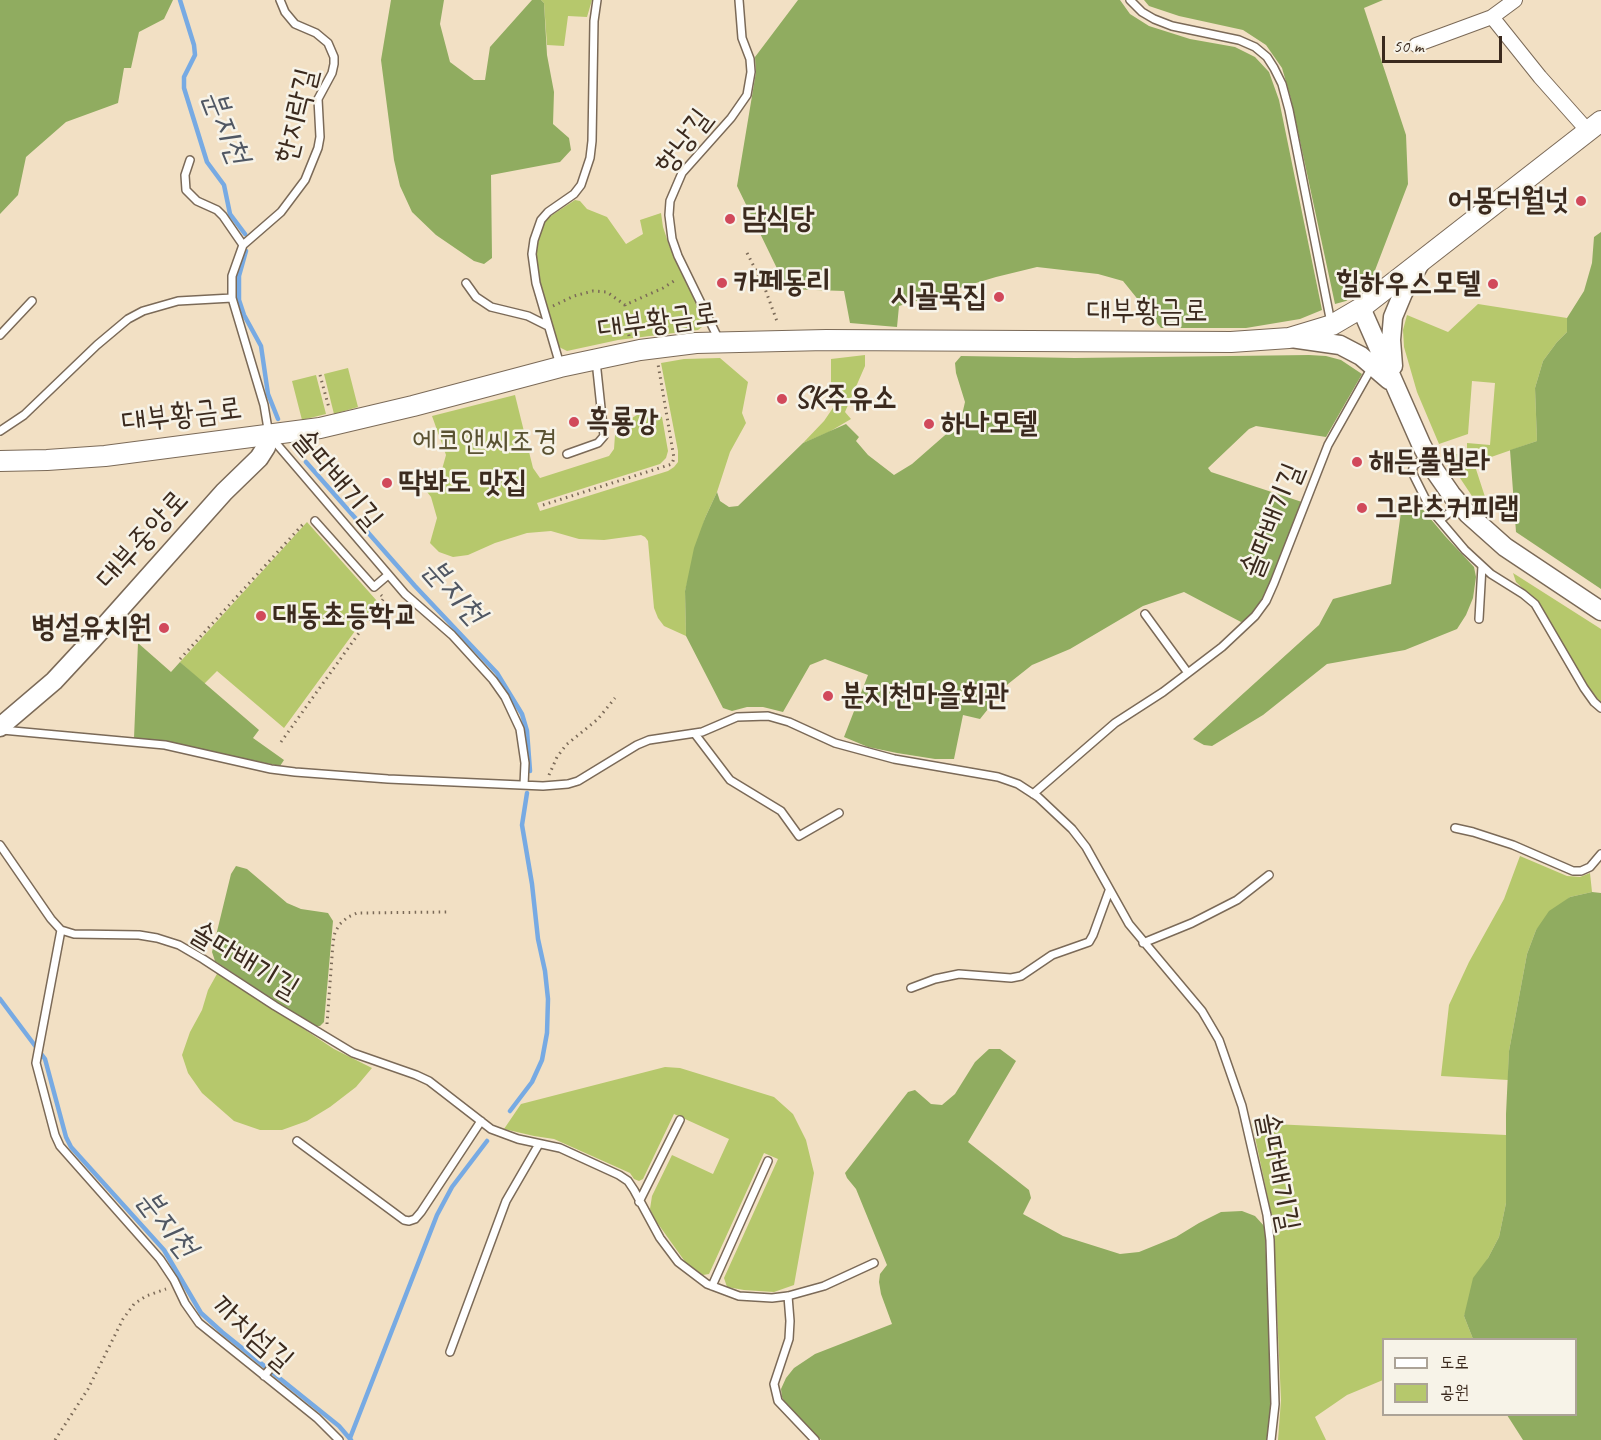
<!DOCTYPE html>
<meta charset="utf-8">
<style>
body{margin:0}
#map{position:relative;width:1601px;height:1440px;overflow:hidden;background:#f2e0c4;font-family:Caveat,"Poor Story",sans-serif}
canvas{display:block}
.legend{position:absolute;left:1382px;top:1338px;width:195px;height:78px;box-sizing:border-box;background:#f7f3e8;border:2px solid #aca397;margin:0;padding:8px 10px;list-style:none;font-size:18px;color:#3b2a1e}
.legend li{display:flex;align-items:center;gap:12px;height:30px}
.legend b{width:30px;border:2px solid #aca397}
.scale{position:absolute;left:1382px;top:36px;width:120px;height:27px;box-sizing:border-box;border:3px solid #3b2a1e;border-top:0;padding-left:8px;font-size:18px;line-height:21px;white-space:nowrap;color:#3b2a1e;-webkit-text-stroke:4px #f7f3e8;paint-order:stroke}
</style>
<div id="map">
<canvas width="1601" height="1440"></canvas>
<ul class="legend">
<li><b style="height:8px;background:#fff"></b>도로</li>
<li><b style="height:16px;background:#b6c86c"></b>공원</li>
</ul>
<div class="scale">50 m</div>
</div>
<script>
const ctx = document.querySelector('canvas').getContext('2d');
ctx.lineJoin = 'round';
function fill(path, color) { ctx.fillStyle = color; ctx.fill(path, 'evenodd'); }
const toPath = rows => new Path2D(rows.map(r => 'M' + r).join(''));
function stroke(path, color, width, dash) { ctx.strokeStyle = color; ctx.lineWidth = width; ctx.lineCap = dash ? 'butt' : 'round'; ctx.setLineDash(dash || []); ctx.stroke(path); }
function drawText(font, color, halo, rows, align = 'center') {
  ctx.font = font + ' Caveat,"Poor Story",sans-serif'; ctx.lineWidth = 5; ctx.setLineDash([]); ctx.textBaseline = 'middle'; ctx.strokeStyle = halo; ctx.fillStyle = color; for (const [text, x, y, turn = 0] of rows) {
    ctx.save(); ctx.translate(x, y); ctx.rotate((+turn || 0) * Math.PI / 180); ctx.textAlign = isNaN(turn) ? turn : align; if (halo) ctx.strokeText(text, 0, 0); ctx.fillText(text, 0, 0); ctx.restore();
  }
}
fill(toPath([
 [541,0,592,0,587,17,568,16,564,46,547,45,544,3],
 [575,200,580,201,587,209,607,217,626,244,643,234,640,220,661,213,663,227,669,245,704,319,704,323,702,327,698,330,618,340,567,351,559,347,555,340,537,270,537,249,540,232,546,219],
 [1478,304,1567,318,1567,332,1557,342,1543,361,1535,388,1537,441,1474,463,1487,503,1482,507,1472,496,1446,457,1467,451,1467,443,1490,445,1495,383,1472,381,1468,434,1439,444,1417,392,1404,347,1403,330,1407,315,1448,332],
 [865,355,865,366,845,412,851,419,829,432,803,443,824,421,837,402,831,395,831,359],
 [720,358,748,382,742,413,746,423,730,452,717,492,705,518,685,591,686,636,664,626,658,618,654,608,648,541,645,537,641,535,604,540,579,539,551,531,527,533,495,543,468,555,453,557,439,552,430,543,437,518,431,497,424,488,441,473,446,455,432,416,515,395,533,468,540,478,609,456,614,449,615,435,623,423,637,415,651,414,662,417,668,451,666,458,660,464,537,503,540,511,668,471,674,467,678,462,678,451,661,363,684,359],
 [348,368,358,407,334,414,324,374],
 [316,375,326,414,302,420,292,381],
 [307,522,377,601,284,728,217,671,204,684,180,662],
 [1513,573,1601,629,1601,703,1587,685,1540,605,1516,582],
 [1520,856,1567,876,1580,877,1590,873,1592,892,1570,897,1536,930,1527,954,1509,1051,1508,1080,1441,1076,1449,1005,1469,962,1504,899],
 [218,972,334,1049,372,1068,356,1087,330,1107,307,1121,282,1130,260,1130,234,1121,202,1093,188,1073,182,1055,190,1032,202,1010,208,990],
 [665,1067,680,1068,774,1097,793,1114,806,1140,814,1173,794,1285,774,1292,744,1290,727,1287,724,1278,778,1159,764,1153,709,1274,703,1275,686,1263,656,1221,650,1209,652,1196,672,1155,713,1174,729,1139,674,1114,643,1179,639,1181,634,1179,630,1173,554,1139,534,1136,504,1129,521,1104],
 [1252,1123,1506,1135,1506,1203,1499,1237,1488,1258,1464,1316,1473,1339,1384,1340,1383,1380,1347,1395,1315,1417,1326,1440,1278,1440,1281,1400,1273,1222]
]), '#b6c86c');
fill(toPath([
 [0,0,173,0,164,19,139,32,131,68,124,68,118,103,66,122,26,157,18,195,0,214],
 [391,0,444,0,440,24,450,62,474,80,485,80,490,47,532,0,541,0,544,3,547,55,554,92,553,124,569,138,571,150,560,162,491,175,492,258,484,264,474,261,436,235,412,212,400,186,394,160,381,60],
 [798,0,1120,0,1130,14,1149,26,1190,39,1235,47,1255,57,1269,72,1279,100,1322,310,1300,319,1246,328,1161,328,1123,281,1098,274,1037,267,996,277,899,306,897,327,850,323,844,291,787,289,737,186,756,72,755,57],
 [1144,0,1383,0,1364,8,1406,135,1408,184,1369,286,1346,301,1335,304,1291,99,1282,68,1266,45,1243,30,1179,16,1149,6],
 [1601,232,1601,589,1516,532,1510,450,1537,441,1535,388,1543,361,1557,342,1567,332,1567,318,1584,291,1592,263,1594,237],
 [1309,355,1326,356,1341,360,1362,374,1326,437,1256,426,1249,429,1208,468,1211,472,1302,502,1267,590,1259,606,1248,620,1241,622,1184,592,1143,606,1070,649,1032,665,1008,684,980,719,963,715,954,759,935,759,897,753,868,747,844,737,868,675,825,659,810,665,783,712,763,707,747,707,732,711,723,708,686,636,685,591,694,548,705,518,717,492,720,501,729,507,738,506,803,443,846,424,859,437,856,441,868,455,894,475,912,464,952,429,962,415,965,402,956,373,955,363,961,356,1075,358],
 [1419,505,1445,536,1474,567,1476,577,1473,598,1466,615,1457,629,1405,650,1327,664,1263,715,1212,746,1204,745,1193,739,1319,625,1333,599,1391,584,1401,512],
 [138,643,171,672,180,662,259,730,253,738,284,760,280,766,166,742,134,738],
 [236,866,247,869,287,903,301,909,328,913,333,921,324,1022,320,1026,313,1026,215,961,212,952,231,874],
 [1592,892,1601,893,1601,1440,1523,1440,1507,1415,1576,1414,1576,1340,1473,1339,1464,1316,1473,1278,1488,1258,1499,1237,1506,1203,1506,1114,1509,1051,1527,954,1536,930,1549,911,1570,897],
 [989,1049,1000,1049,1016,1061,968,1142,1029,1190,1031,1198,1023,1214,1063,1236,1120,1254,1139,1252,1176,1237,1199,1223,1221,1212,1242,1211,1255,1216,1265,1227,1271,1402,1267,1440,821,1440,786,1405,782,1397,781,1389,786,1378,794,1368,815,1354,892,1324,881,1294,879,1282,880,1274,887,1265,856,1189,847,1178,845,1173,908,1092,915,1090,931,1104,942,1105,955,1094,975,1062]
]), '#90ac60');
stroke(toPath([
 [180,0,194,45,195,55,184,77,184,88,207,162,224,185,230,214,245,234],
 [246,251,239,276,239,300,244,315,261,346,268,394,278,419],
 [306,462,415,586,497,673,522,714,527,731,530,771],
 [0,999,45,1059,66,1137,71,1147,164,1250,201,1313,222,1332,339,1426,351,1440],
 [510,1111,532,1082,542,1060,547,1033,548,999,545,971,538,939,532,884,522,825,527,793],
 [350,1438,437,1215,452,1187,487,1141]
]), '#77aae3', 4.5);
const service = toPath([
 [280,0,285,12,295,24,316,33,328,43,334,57,334,64,332,73,318,99,320,137,318,148,305,180,281,212,243,245,232,276,232,298,264,405,269,435,405,594,452,635,493,680,505,697,520,729,525,763,524,785],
 [1130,0,1142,12,1154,19,1172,26,1239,40,1255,47,1267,57,1274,68,1282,84,1289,110,1331,323],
 [190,160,185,175,186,190,197,201,217,210,223,216,243,245],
 [466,283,476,297,491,307,528,316,548,326],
 [0,335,32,301],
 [719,340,678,256,672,239,669,215,670,201,682,173,731,118,747,95,751,72,750,59,742,38,739,0],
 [560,365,536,283,532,254,534,240,541,220,548,212,574,194,581,185,590,158,592,141,594,21,597,0],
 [0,431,24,415,97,345,128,319,143,311,178,301,232,298],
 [567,454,598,443,604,436,596,361],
 [1428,458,1414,465,1412,472,1431,510,1465,550,1491,574,1523,594,1535,604,1584,688,1594,702,1601,708],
 [1440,520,1459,505],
 [315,521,374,587,388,575],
 [1145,614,1188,673],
 [1479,619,1482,566],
 [2,730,165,745,271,769,295,772,388,779,543,786,568,784,578,781,637,745,649,740,702,732,737,717,768,716,789,722,835,743,894,759,998,777,1018,784,1038,797,1072,829,1086,847,1129,924,1202,1011,1219,1040,1242,1106,1267,1215,1270,1240,1275,1404,1271,1440],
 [695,734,730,780,781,811,799,836,839,813],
 [1033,794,1115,723,1163,692,1222,647,1255,616,1266,601,1274,583,1328,445,1372,367],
 [1455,828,1473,832,1513,845,1573,871,1581,871,1590,867,1601,854],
 [0,845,51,919,61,930,74,934,139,935,157,938,179,945,203,959,275,1006,353,1053,416,1075,429,1081,491,1129,518,1139,560,1148,619,1175,628,1181,634,1190,660,1238,678,1262,707,1284,739,1296,772,1298,788,1296,824,1286,874,1263],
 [61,930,36,1063,55,1135,60,1146,160,1259,174,1280,185,1303,199,1323,317,1418,339,1440],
 [1143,943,1192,923,1237,900,1269,875],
 [911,988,935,979,959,974,1011,978,1021,976,1052,955,1089,942,1093,935,1109,891],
 [297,1141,404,1220,409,1221,415,1219,421,1212,481,1121],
 [639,1202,680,1120],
 [712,1286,768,1161],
 [788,1296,790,1321,789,1339,774,1384,778,1401,815,1440],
 [450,1352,506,1201,539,1144],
 [264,1376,275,1363]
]);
const minor = toPath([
 [1492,17,1540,77,1588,131],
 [1416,45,1492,17,1515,0]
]);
const tertiary = toPath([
 [1361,308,1421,444,1435,471,1451,494,1468,514,1505,547,1601,611],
 [1291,338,1340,345,1361,356,1389,380],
 [1393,366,1391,340,1393,317,1403,293,1420,263],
 [0,727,54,681,93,639,224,492,259,458,266,447,269,435]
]);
const secondary = toPath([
 [0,461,47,460,105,456,320,428,413,406,560,367,640,350,696,343,826,340,1231,342,1289,338,1332,325,1361,308,1601,121]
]);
stroke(service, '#7b6a58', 10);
stroke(minor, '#7b6a58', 16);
stroke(tertiary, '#7b6a58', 21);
stroke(secondary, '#7b6a58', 22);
stroke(toPath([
 [747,253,764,286,778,324],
 [553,306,574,296,593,291,607,292,625,305],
 [629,336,625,305,663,288,677,279],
 [320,375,329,408],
 [543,505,672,464,674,458,658,364],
 [180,659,304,523],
 [281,742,384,598,381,595],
 [549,775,557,757,566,745,598,719,615,698],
 [327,1024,333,943,335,932,340,924,348,917,357,913,447,912],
 [55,1440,88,1389,123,1319,134,1304,146,1296,166,1289]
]), '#7b6a58', 3, [1.5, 4.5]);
stroke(service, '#fff', 7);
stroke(minor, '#fff', 14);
stroke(tertiary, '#fff', 18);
stroke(secondary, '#fff', 20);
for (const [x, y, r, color] of [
 [1581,201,6,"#d1495b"],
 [730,219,6,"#d1495b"],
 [722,283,6,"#d1495b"],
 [1493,284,6,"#d1495b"],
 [999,297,6,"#d1495b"],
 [782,399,6,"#d1495b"],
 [574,422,6,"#d1495b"],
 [929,424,6,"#d1495b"],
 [1357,462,6,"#d1495b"],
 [387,483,6,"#d1495b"],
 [1362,508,6,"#d1495b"],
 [261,616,6,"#d1495b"],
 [164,628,6,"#d1495b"],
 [828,696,6,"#d1495b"]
]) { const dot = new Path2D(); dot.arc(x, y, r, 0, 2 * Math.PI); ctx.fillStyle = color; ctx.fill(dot); stroke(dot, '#f7f3e8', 2); }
drawText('30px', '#3b2a1e', '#f7f3e8', [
 ["한지락길",297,116,-76],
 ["항낭길",684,142,-53],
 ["대부황금로",1147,312],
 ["대부황금로",658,322,-8],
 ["대부황금로",182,416,-7],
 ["솔따배기길",337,480,50],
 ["솔따배기길",1273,521,-68],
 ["대부중앙로",143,540,-48],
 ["솔따배기길",244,961,31],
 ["솔따배기길",1277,1172,79],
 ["까치섬길",252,1334,41]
]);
drawText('bold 30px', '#3b2a1e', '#f7f3e8', [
 ["어몽더월넛",1569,201,"right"],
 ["담식당",742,219],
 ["카페동리",734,283],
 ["힐하우스모텔",1481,284,"right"],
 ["시골묵집",987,297,"right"],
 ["SK주유소",794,399],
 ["흑룡강",586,422],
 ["하나모텔",941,424],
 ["해든풀빌라",1369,462],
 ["딱봐도 맛집",399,483],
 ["그라츠커피랩",1374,508],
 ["대동초등학교",273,616],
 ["병설유치원",152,628,"right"],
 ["분지천마을회관",840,696]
], 'left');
drawText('30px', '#5a5232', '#f7f3e8', [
 ["에코앤씨조경",485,442]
]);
drawText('italic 32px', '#505763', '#f7f3e8', [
 ["분지천",225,127,68],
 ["분지천",453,592,48],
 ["분지천",166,1224,52]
]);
</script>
